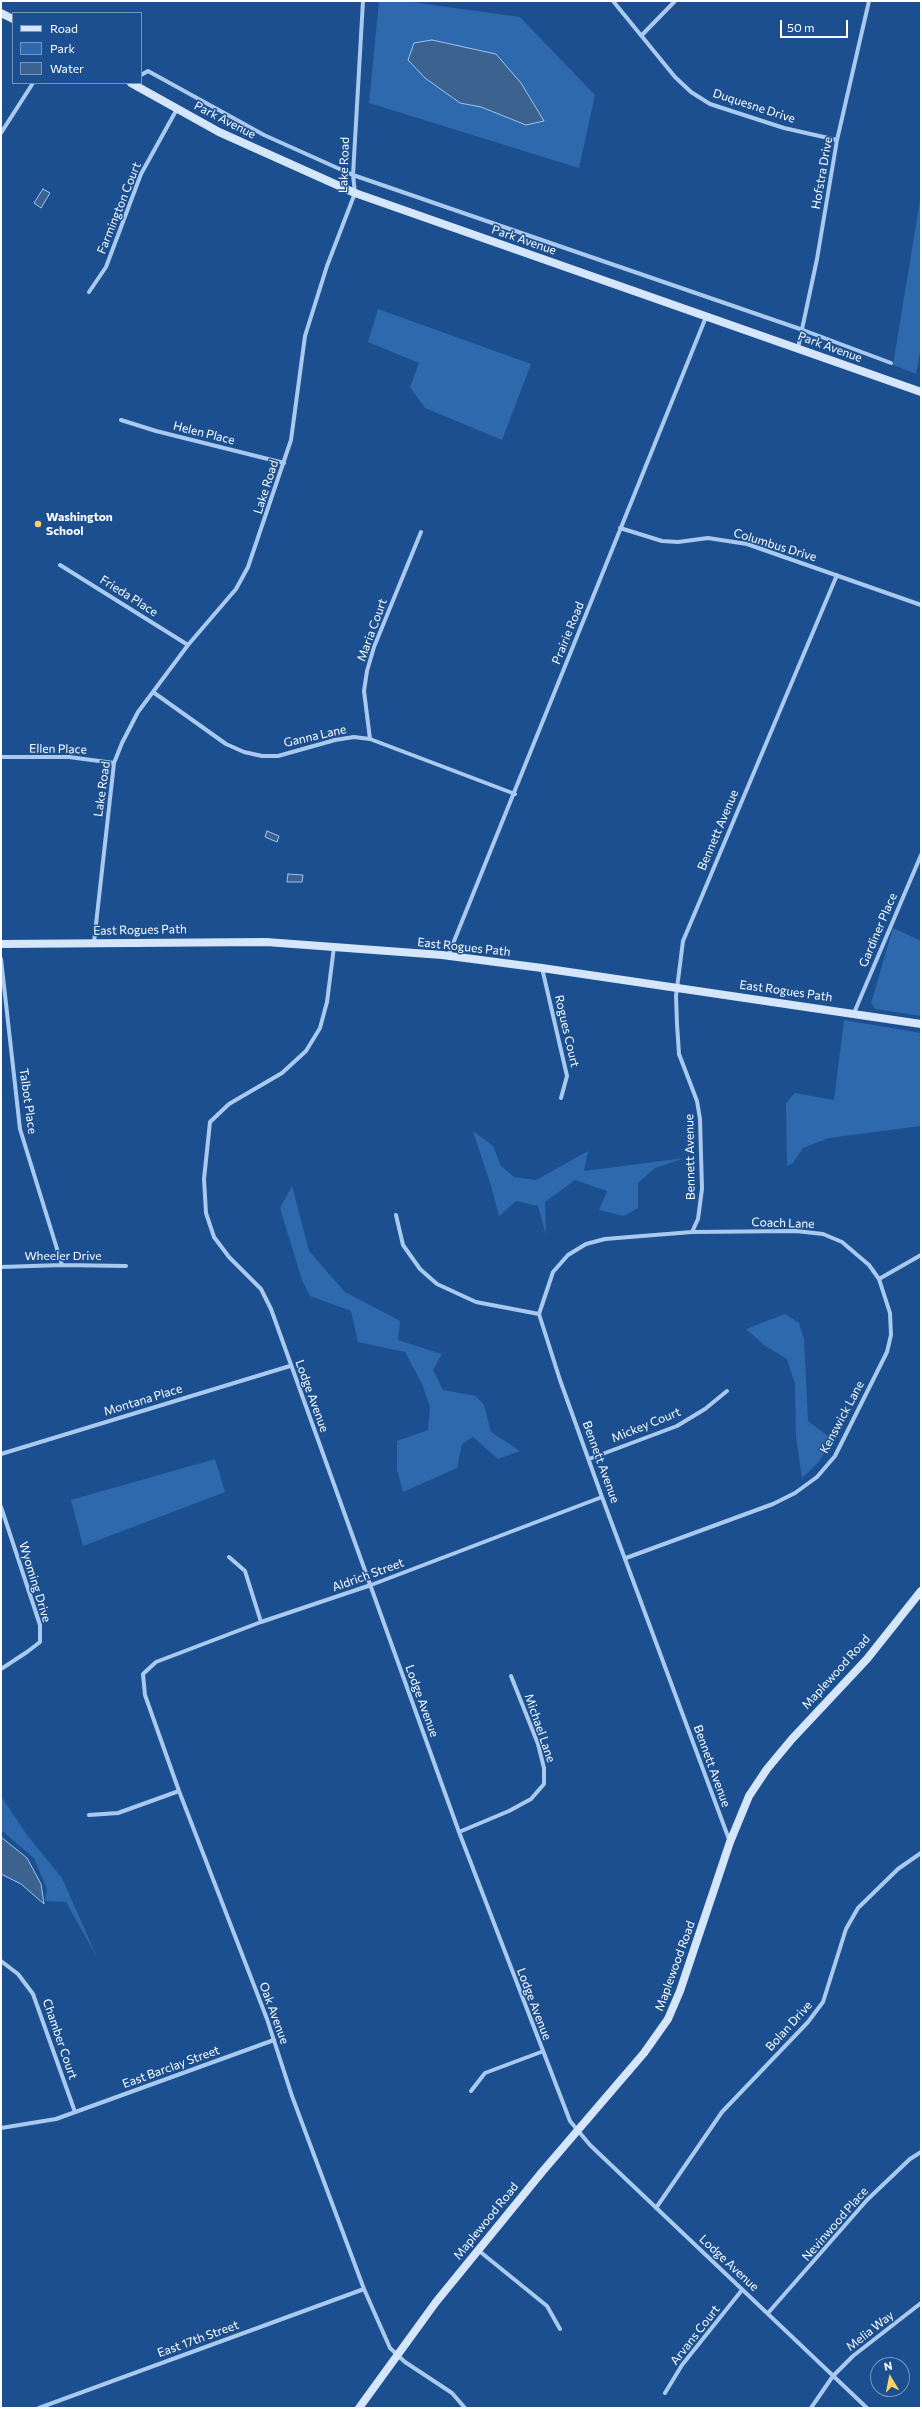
<!DOCTYPE html>
<style>
body{margin:0}
#map{position:relative;width:922px;height:2409px;overflow:hidden;background:#1b4f8f;font-family:Commissioner,sans-serif}
canvas{display:block}
.frame{position:absolute;inset:0;border:2px solid #fff;pointer-events:none}
.legend{position:absolute;left:12px;top:12px;width:130px;height:72px;box-sizing:border-box;background:#1b4f8f;border:1px solid #7695bc;margin:0;padding:5px 7px;list-style:none;font-size:12px;color:#fff}
.legend li{display:flex;align-items:center;gap:8px;height:20px}
.legend b{width:20px;border:1px solid #7695bc}
.north{position:absolute;left:870px;top:2357px;width:40px;height:40px;box-sizing:border-box;background:#1b4f8f;border:1px solid #7695bc;border-radius:50%;rotate:350deg;font-size:11px;font-weight:700;line-height:16px;text-align:center;color:#fff}
.north::after{content:'';display:block;margin:auto;width:14px;height:18px;background:#ffd166;clip-path:polygon(50% 0,100% 100%,50% 72%,0 100%)}
.scale{position:absolute;left:780px;top:20px;width:68px;height:18px;box-sizing:border-box;border:2px solid #fff;border-top:0;padding-left:5px;font-size:12px;line-height:14px;white-space:nowrap;color:#fff;-webkit-text-stroke:3px #1b4f8f;paint-order:stroke}
</style>
<div id="map">
<canvas width="922" height="2409"></canvas>
<div class="frame"></div>
<ul class="legend">
<li><b style="height:5px;background:#d6e6fa"></b>Road</li>
<li><b style="height:11px;background:#2e69ad"></b>Park</li>
<li><b style="height:11px;background:#3c6290"></b>Water</li>
</ul>
<div class="north">N</div>
<div class="scale">50 m</div>
</div>
<script>
const ctx = document.querySelector('canvas').getContext('2d');
ctx.lineJoin = 'round';
function fill(path, color) { ctx.fillStyle = color; ctx.fill(path, 'evenodd'); }
const toPath = rows => new Path2D(rows.map(r => 'M' + r).join(''));
function stroke(path, color, width, dash) { ctx.strokeStyle = color; ctx.lineWidth = width; ctx.lineCap = dash ? 'butt' : 'round'; ctx.setLineDash(dash || []); ctx.stroke(path); }
function drawText(font, color, halo, rows, align = 'center') {
  ctx.font = font + ' Commissioner,sans-serif'; ctx.lineWidth = 3; ctx.setLineDash([]); ctx.textBaseline = 'middle'; ctx.strokeStyle = halo; ctx.fillStyle = color; for (const [text, x, y, turn = 0] of rows) {
    ctx.save(); ctx.translate(x, y); ctx.rotate((+turn || 0) * Math.PI / 180); ctx.textAlign = isNaN(turn) ? turn : align; if (halo) ctx.strokeText(text, 0, 0); ctx.fillText(text, 0, 0); ctx.restore();
  }
}
fill(toPath([
 [379,1,404,1,520,17,595,95,579,168,369,103],
 [921,194,921,346,916,374,893,365],
 [378,309,531,364,502,440,425,408,410,387,419,363,368,342],
 [893,928,921,941,921,1016,875,1009,871,1003],
 [844,1020,921,1033,921,1126,829,1138,803,1148,793,1163,787,1166,786,1103,795,1093,834,1100],
 [473,1131,493,1146,501,1166,514,1177,536,1180,588,1151,584,1171,685,1158,655,1168,638,1183,638,1208,624,1216,599,1210,607,1191,575,1180,545,1202,546,1235,538,1206,516,1201,499,1216,491,1186],
 [292,1186,309,1251,345,1292,400,1321,398,1340,442,1354,433,1370,443,1390,476,1396,484,1405,491,1432,520,1451,498,1459,473,1437,462,1444,457,1468,403,1492,397,1470,397,1441,428,1430,430,1407,422,1384,405,1352,358,1342,351,1311,310,1296,302,1280,280,1208],
 [785,1314,799,1323,804,1339,808,1421,832,1439,819,1462,802,1478,796,1437,795,1384,787,1359,764,1345,746,1329],
 [215,1459,225,1492,83,1546,71,1500],
 [1,1796,27,1835,62,1878,97,1957,66,1902,45,1901,47,1889,34,1858,1,1830]
]), '#2e69ad');
const water = toPath([
 [432,40,496,54,521,83,544,121,526,125,481,107,460,103,425,78,408,60,414,43,432,40],
 [43,189,50,193,41,208,34,203,43,189],
 [267,831,279,836,277,842,265,837,267,831],
 [288,874,303,875,302,882,287,882,288,874],
 [1,1837,27,1858,41,1884,44,1904,21,1884,1,1874,1,1837]
]);
fill(water, '#3c6290');
stroke(water, '#9cc4f0', 1);
stroke(toPath([
 [613,1,675,77,691,92,710,104,784,128,837,140],
 [642,35,675,1],
 [141,75,148,71,264,135,353,175,803,330,891,363],
 [1,133,33,83],
 [89,292,106,267,141,174,177,109],
 [798,348,817,259,837,140,869,1],
 [121,420,156,431,284,463],
 [620,528,662,541,678,542,708,538,747,544,921,605],
 [60,565,188,645],
 [153,692,226,744,244,752,262,756,278,756,335,740,354,737,370,739,515,794],
 [370,739,364,691,367,671,374,647,421,532],
 [1,757,69,757,114,763],
 [94,942,114,763,122,743,138,712,188,645,236,589,248,567,291,440,305,336,327,266,355,193,353,175,363,1],
 [334,947,327,1002,320,1028,306,1051,282,1073,229,1104,210,1122,204,1179,206,1213,214,1237,229,1257,261,1289,271,1309,459,1832,570,2121,590,2145,867,2408],
 [448,956,706,317],
 [1,959,20,1129,62,1265],
 [542,968,567,1076,561,1098],
 [854,1013,921,855],
 [396,1215,403,1245,420,1269,437,1284,476,1302,539,1314],
 [1,1267,62,1265,126,1266],
 [879,1279,921,1255],
 [1,1454,290,1366],
 [589,1459,677,1426,705,1409,727,1391],
 [1,1507,40,1625,40,1642,27,1652,1,1669],
 [229,1557,245,1571,261,1622],
 [626,1558,773,1504,795,1493,817,1477,835,1456,887,1352,891,1335,890,1313,879,1279,869,1265,842,1242,823,1234,796,1231,692,1232],
 [89,1815,118,1813,179,1791],
 [459,1832,509,1811,531,1799,544,1784,544,1768,538,1744,511,1676],
 [730,1842,602,1497,560,1380,539,1314,553,1272,568,1255,586,1244,605,1239,692,1232,698,1219,702,1189,700,1119,697,1101,679,1054,677,1024,676,996,683,941,837,575],
 [1,1961,18,1974,33,1994,75,2112],
 [471,2091,485,2073,541,2052],
 [1,2128,56,2119,274,2040],
 [656,2208,722,2112,808,2022,823,2002,846,1929,858,1908,898,1869,921,1853],
 [478,2250,547,2306,560,2329],
 [768,2313,867,2200,910,2159,921,2152],
 [665,2393,682,2365,742,2290],
 [39,2408,364,2289],
 [465,2408,452,2393,405,2362,390,2348,364,2289,292,2096,267,2019,179,1791,145,1695,143,1674,156,1662,261,1622,371,1585,602,1497],
 [811,2408,833,2376,853,2356,921,2303]
]), '#a9c9ee', 4);
stroke(toPath([
 [1,13,13,19],
 [131,83,219,132,355,193,921,392],
 [1,944,266,942,442,955,542,968,921,1024],
 [359,2408,436,2302,542,2172,644,2053,668,2019,680,1991,730,1842,749,1796,767,1769,792,1739,867,1659,921,1591]
]), '#d6e6fa', 8);
for (const [x, y, r, color] of [
 [38,524,4,"#ffd166"]
]) { const dot = new Path2D(); dot.arc(x, y, r, 0, 2 * Math.PI); ctx.fillStyle = color; ctx.fill(dot); stroke(dot, '#1b4f8f', 1.5); }
drawText('12px', '#fff', '#1b4f8f', [
 ["Duquesne Drive",754,106,18],
 ["Park Avenue",225,120,27],
 ["Lake Road",344,165,-88],
 ["Hofstra Drive",822,173,-80],
 ["Farmington Court",119,208,-68],
 ["Park Avenue",524,240,19],
 ["Park Avenue",830,347,20],
 ["Helen Place",204,433,14],
 ["Lake Road",266,487,-72],
 ["Columbus Drive",775,545,17],
 ["Frieda Place",129,596,32],
 ["Maria Court",372,630,-70],
 ["Prairie Road",568,633,-68],
 ["Ganna Lane",315,736,-13],
 ["Ellen Place",58,749,1],
 ["Lake Road",102,789,-82],
 ["Bennett Avenue",718,830,-67],
 ["East Rogues Path",140,930,-1],
 ["Gardiner Place",878,930,-67],
 ["East Rogues Path",464,947,6],
 ["East Rogues Path",786,991,8],
 ["Rogues Court",567,1031,77],
 ["Talbot Place",28,1101,82],
 ["Bennett Avenue",690,1157,-91],
 ["Coach Lane",783,1223,2],
 ["Wheeler Drive",63,1256],
 ["Lodge Avenue",312,1396,70],
 ["Montana Place",143,1400,-17],
 ["Kenswick Lane",842,1417,-62],
 ["Mickey Court",646,1425,-22],
 ["Bennett Avenue",601,1462,70],
 ["Aldrich Street",368,1575,-20],
 ["Wyoming Drive",35,1582,73],
 ["Maplewood Road",836,1672,-48],
 ["Lodge Avenue",422,1701,70],
 ["Michael Lane",540,1728,71],
 ["Bennett Avenue",712,1766,70],
 ["Maplewood Road",675,1966,-70],
 ["Lodge Avenue",534,2004,69],
 ["Oak Avenue",274,2013,70],
 ["Bolan Drive",789,2026,-48],
 ["Chamber Court",60,2039,71],
 ["East Barclay Street",171,2067,-20],
 ["Maplewood Road",486,2221,-51],
 ["Nevinwood Place",835,2224,-49],
 ["Lodge Avenue",729,2263,43],
 ["Melia Way",870,2331,-38],
 ["Arvans Court",695,2335,-52],
 ["East 17th Street",198,2339,-20]
]);
drawText('bold 12px', '#fff', '#1b4f8f', [
 ["Washington",46,517],
 ["School",46,531]
], 'left');
</script>
